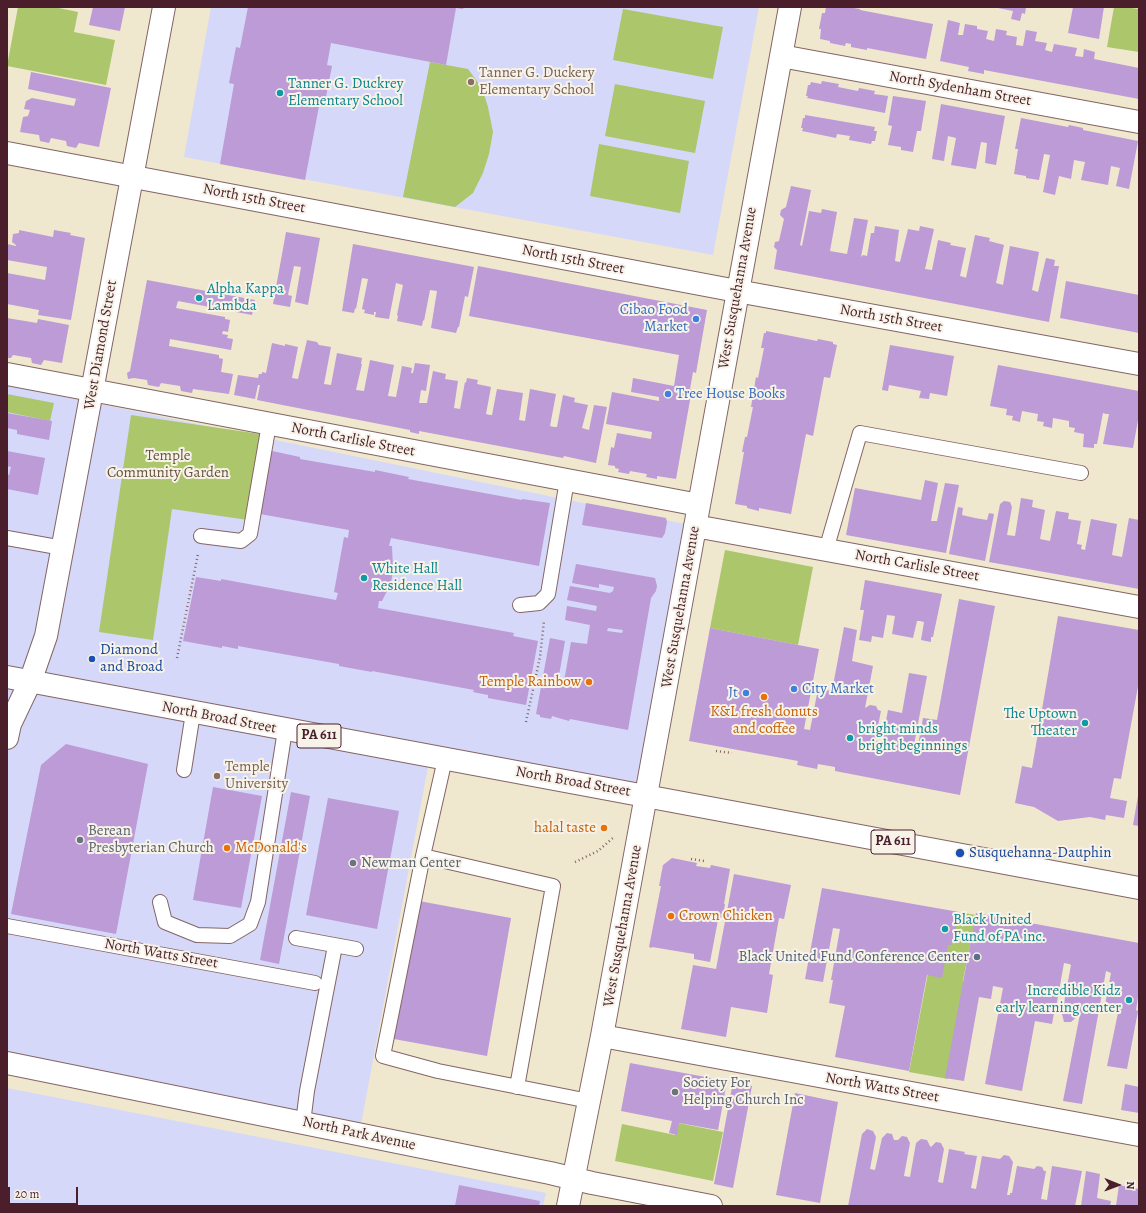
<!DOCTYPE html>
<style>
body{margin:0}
#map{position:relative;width:1146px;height:1213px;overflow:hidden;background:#f0e7cf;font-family:Alegreya,serif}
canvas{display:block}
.frame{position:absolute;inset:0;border:8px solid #4a1f2b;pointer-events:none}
.north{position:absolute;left:1098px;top:1165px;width:40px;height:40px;-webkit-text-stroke:3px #f7f3e8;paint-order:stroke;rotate:91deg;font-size:11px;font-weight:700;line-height:16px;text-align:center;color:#4a1f2b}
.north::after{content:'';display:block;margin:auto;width:14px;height:18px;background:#4a1f2b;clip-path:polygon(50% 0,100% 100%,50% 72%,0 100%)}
.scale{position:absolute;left:8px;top:1187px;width:70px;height:18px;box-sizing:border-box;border:2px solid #4a1f2b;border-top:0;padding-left:5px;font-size:12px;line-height:14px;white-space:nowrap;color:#4a1f2b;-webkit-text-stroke:3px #f7f3e8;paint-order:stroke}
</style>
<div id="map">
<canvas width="1146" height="1213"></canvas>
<div class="frame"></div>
<div class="north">N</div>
<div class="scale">20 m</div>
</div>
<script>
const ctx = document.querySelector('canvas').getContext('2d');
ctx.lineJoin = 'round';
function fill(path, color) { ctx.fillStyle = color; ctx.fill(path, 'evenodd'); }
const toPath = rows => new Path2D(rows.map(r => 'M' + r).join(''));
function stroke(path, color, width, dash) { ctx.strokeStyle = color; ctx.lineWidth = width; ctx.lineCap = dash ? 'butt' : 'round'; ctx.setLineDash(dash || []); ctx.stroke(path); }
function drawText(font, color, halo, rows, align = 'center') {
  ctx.font = font + ' Alegreya,serif'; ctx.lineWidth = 4; ctx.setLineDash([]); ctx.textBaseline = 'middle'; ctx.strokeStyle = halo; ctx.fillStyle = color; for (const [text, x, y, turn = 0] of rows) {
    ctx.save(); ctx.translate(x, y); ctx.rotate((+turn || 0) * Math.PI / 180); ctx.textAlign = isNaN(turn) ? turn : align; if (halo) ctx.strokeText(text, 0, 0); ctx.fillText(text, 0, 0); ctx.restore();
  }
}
fill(toPath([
 [211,7,759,7,713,255,184,157],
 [7,385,695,526,646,796,430,756,359,1135,7,1063],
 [7,1088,546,1193,543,1206,7,1206]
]), '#d5d8f9');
fill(toPath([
 [18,7,54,7,78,12,74,32,115,40,106,85,7,66],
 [1114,7,1125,7,1139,9,1139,52,1107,47],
 [623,9,723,27,713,79,613,60],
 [430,62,468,69,482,88,488,107,493,132,489,154,483,173,473,193,455,207,403,197],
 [615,84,705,101,695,153,605,136],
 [599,144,689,161,680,213,590,196],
 [7,394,54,403,50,421,7,412],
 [131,415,260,434,248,520,172,509,153,640,99,632],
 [725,550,813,567,798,645,710,628],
 [958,912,976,915,963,980,964,991,948,1079,909,1072,928,973,947,942,952,942],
 [678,1123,723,1132,713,1181,615,1161,622,1124,675,1135]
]), '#acc66c');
fill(toPath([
 [93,7,125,7,120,31,89,25],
 [248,7,464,7,463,9,456,8,446,65,331,43,327,65,332,66,325,102,320,101,305,180,220,164,234,84,229,83,236,47,240,48],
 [826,7,847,7,860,9,860,10,933,24,926,59,867,48,867,50,851,47,851,44,846,43,845,46,830,43,830,41,820,39,821,29,819,29,822,13,825,13],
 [993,7,1026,7,1025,14,1022,13,1020,21,1011,19,1013,11],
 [1073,7,1104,7,1099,39,1068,33],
 [948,20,960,23,958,35,963,35,965,24,977,26,977,29,988,31,986,39,994,41,996,29,1007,31,1006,35,1017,37,1016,45,1023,46,1026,30,1037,32,1035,41,1047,43,1045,50,1052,52,1054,44,1077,48,1075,56,1083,57,1084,49,1095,52,1094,59,1139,68,1139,99,984,70,984,74,968,71,969,67,940,61],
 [31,72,111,88,99,147,79,143,76,148,67,146,66,141,51,138,49,143,40,141,39,135,20,132,23,117,28,116,30,110,24,109,26,101,32,98,74,106,76,99,82,100,28,89],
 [822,81,839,84,838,87,858,91,859,88,875,91,874,94,888,96,885,113,807,98,808,96,806,96,808,85,810,85,811,82,821,84],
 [893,96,926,101,921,131,917,131,913,152,901,150,901,147,888,145,892,126,888,125],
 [941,104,1005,116,996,165,985,163,987,143,981,142,976,169,951,165,956,138,948,136,944,161,932,159],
 [805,115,875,127,874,131,877,131,875,141,872,141,871,144,849,140,850,136,837,134,836,138,802,131,803,128,801,128,803,118,805,118],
 [1021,118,1068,127,1069,125,1083,128,1083,130,1138,141,1129,189,1116,186,1120,168,1111,166,1108,185,1081,180,1085,162,1074,160,1071,179,1059,176,1055,195,1043,192,1050,155,1044,154,1039,180,1026,178,1026,176,1014,174,1018,149,1015,149],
 [791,186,811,190,800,245,802,246,809,211,821,213,822,209,837,212,830,251,847,254,854,218,868,220,861,257,863,255,867,256,871,233,874,233,875,226,899,230,895,261,900,262,908,229,919,231,920,226,934,229,925,269,932,270,938,240,951,243,950,245,966,248,960,276,964,277,966,278,975,235,990,238,989,241,1004,245,996,283,1003,285,1010,246,1039,252,1032,290,1038,292,1046,258,1055,260,1054,266,1059,266,1049,322,774,269,777,250,774,247,775,242,779,241,784,219,780,215,781,210,786,207],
 [19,230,53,237,54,230,71,233,70,235,85,238,71,320,38,315,39,310,7,304,7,273,45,280,47,267,7,260,7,244,16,246,16,245,12,242,13,234,19,233],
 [286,232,320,238,308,305,295,302,301,267,294,266,288,295,292,296,290,307,273,304],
 [353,244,474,267,468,297,465,296,459,327,458,327,456,333,431,328,437,291,430,290,424,321,423,320,422,326,397,321,398,316,397,315,403,285,396,283,389,319,375,317,376,312,374,312,374,315,364,313,365,310,362,309,368,279,362,278,356,309,355,308,354,313,342,311],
 [478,266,707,310,696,373,693,372,690,389,692,389,676,479,657,476,657,479,646,477,647,474,630,471,629,474,618,472,619,469,615,468,615,466,608,465,611,447,614,448,617,433,651,439,652,432,606,424,612,392,659,401,659,397,631,392,633,378,674,386,679,355,469,316],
 [147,280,255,300,252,315,178,301,176,308,225,317,225,319,230,320,228,332,223,331,222,334,228,335,227,338,233,339,231,350,170,339,169,346,219,355,219,358,223,359,221,372,233,374,229,394,193,389,192,393,181,391,180,386,161,383,159,387,148,385,147,380,134,378,128,379,127,373,130,371],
 [1066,281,1139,295,1139,333,1060,318],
 [7,318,37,323,38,319,69,325,62,363,44,360,41,365,32,363,31,358,13,355,11,358,7,358],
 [766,331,817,341,818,339,833,342,833,344,837,345,830,378,824,377,813,436,806,434,791,514,759,508,759,511,747,508,747,506,735,504,744,452,742,452,745,437,747,437,753,407,751,407,756,377,758,378,764,348,761,348,764,333,766,333],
 [307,340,317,342,319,345,331,347,324,384,331,385,337,353,362,358,361,364,362,364,356,390,364,391,370,360,394,365,388,396,396,397,402,366,412,368,411,373,413,373,415,363,430,365,426,391,421,390,419,403,427,403,433,371,446,374,445,379,458,381,454,408,460,409,465,382,466,383,467,378,478,380,477,384,491,387,486,414,490,415,492,415,497,389,523,393,519,420,525,421,530,389,556,394,550,426,554,427,557,427,563,395,575,398,574,402,588,405,582,428,589,430,594,405,607,407,596,463,564,456,563,458,419,431,419,434,410,432,410,430,257,400,260,385,258,385,255,399,234,395,238,375,258,378,259,374,262,374,262,372,266,373,272,343,285,346,285,344,298,347,292,378,298,379],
 [890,345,954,356,947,396,930,393,929,399,919,398,921,391,889,385,888,391,882,390],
 [998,365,1139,391,1139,420,1138,420,1133,448,1103,444,1109,414,1106,414,1103,413,1097,444,1094,444,1094,448,1083,447,1084,434,1074,432,1075,428,1069,427,1069,421,1053,418,1052,428,1043,426,1044,422,1037,421,1038,414,1022,411,1020,422,1012,420,1013,416,1006,415,1007,409,990,406],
 [7,413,52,421,49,440,17,434,17,430,7,428],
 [7,451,45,458,38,495,7,489,7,474,9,475,11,467,7,466],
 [272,451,300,457,300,459,375,472,375,470,409,477,408,479,522,500,522,499,550,503,539,566,391,538,389,546,392,546,393,569,391,583,382,601,379,601,378,608,514,633,513,636,538,641,526,705,488,698,488,695,473,692,474,690,372,671,372,672,339,666,339,664,238,646,238,649,222,646,222,648,183,641,196,577,221,581,221,579,336,600,338,593,334,592,344,537,348,538,349,530,260,514],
 [925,480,938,483,931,521,937,521,945,483,959,485,946,553,846,535,855,488,921,500],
 [1021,498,1033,500,1032,507,1045,510,1040,539,1050,541,1056,511,1069,513,1068,519,1081,521,1077,544,1082,545,1081,549,1085,550,1091,519,1117,524,1112,555,1122,557,1129,518,1139,520,1139,589,989,562,1000,504,1004,501,1010,502,1012,507,1007,535,1015,536],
 [586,503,666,518,667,522,665,533,662,538,582,525],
 [958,507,963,508,962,515,975,518,987,520,989,513,994,514,985,561,949,554],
 [576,564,655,578,657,586,656,591,651,598,628,730,570,719,569,721,552,716,551,719,540,717,540,715,536,714,550,638,565,641,557,687,563,687,571,642,587,644,590,625,565,620,567,606,596,611,597,606,567,600,570,586,610,593,613,591,614,587,599,584,599,588,572,583],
 [608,628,623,630,622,633,607,631],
 [865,580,942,594,933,637,931,637,931,642,921,640,924,622,920,621,917,621,913,638,892,634,895,616,887,615,883,638,872,636,871,642,859,640,864,610,860,610],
 [959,599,995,606,960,795,835,771,835,767,818,764,817,769,797,765,798,761,689,741,710,628,819,649,804,729,810,730,818,689,832,691,844,627,857,630,852,661,873,666,865,708,870,705,876,706,878,710,881,711,875,741,882,742,888,710,902,713,909,673,927,676,913,750,917,751,923,718,937,720],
 [1058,616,1139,630,1139,681,1121,779,1114,778,1110,798,1127,801,1124,818,1106,815,1105,820,1090,817,1058,821,1034,807,1015,803,1022,766,1032,768],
 [66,744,148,764,116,934,11,914,41,765],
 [213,787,262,796,241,908,193,900],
 [291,792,310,796,279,964,260,960],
 [1138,796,1139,796,1139,826,1133,825],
 [328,798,399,811,377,929,306,915],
 [672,858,697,863,696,866,710,868,711,865,730,869,724,904,725,904,723,916,718,920,710,962,694,959,694,954,652,947,652,948,649,947,661,886,659,886,663,865],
 [734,874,791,885,784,919,779,918,769,974,773,975,767,1013,731,1007,726,1037,681,1029,693,965,716,969],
 [822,888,959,912,952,945,948,945,942,978,927,975,909,1071,835,1057,845,1006,829,1003,833,980,831,980,840,929,833,928,823,982,805,979],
 [419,901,511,918,487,1056,394,1039],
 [976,913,1139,943,1139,991,1136,1010,1138,1011,1127,1069,1107,1066,1119,1008,1105,1005,1111,973,1106,971,1082,1104,1063,1101,1080,1014,1071,1022,1064,1022,1062,1014,1071,965,1069,964,1064,963,1055,1013,1054,1013,1052,1024,1035,1021,1022,1091,985,1084,1003,988,993,986,991,999,979,997,964,1081,945,1078],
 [630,1063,727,1081,718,1130,679,1123,677,1135,669,1133,672,1121,621,1111],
 [733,1082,752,1086,733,1188,714,1184],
 [1125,1084,1139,1087,1139,1113,1121,1110],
 [795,1093,838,1102,820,1203,776,1195],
 [867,1129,873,1131,876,1137,870,1169,875,1170,882,1138,887,1133,892,1134,894,1140,898,1140,902,1136,907,1137,910,1143,904,1176,910,1177,916,1143,921,1139,927,1140,930,1146,931,1147,936,1142,941,1143,944,1149,938,1182,943,1183,949,1149,965,1152,964,1154,977,1156,971,1188,976,1189,982,1156,1000,1159,1004,1155,1009,1156,1013,1162,1007,1195,1010,1195,1010,1193,1012,1193,1017,1166,1034,1169,1037,1166,1042,1167,1044,1171,1046,1171,1041,1199,1047,1200,1052,1166,1082,1171,1075,1206,848,1206,862,1134],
 [1086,1171,1100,1174,1097,1198,1111,1201,1110,1206,1081,1206],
 [459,1185,540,1201,539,1206,455,1206],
 [1119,1185,1139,1189,1139,1206,1116,1206]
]), '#bc9bd6');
const service = toPath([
 [201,536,241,541,250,534,269,424],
 [7,538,63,548],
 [826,550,860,433,1081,473],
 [520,605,539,603,548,594,567,480],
 [445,759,423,856,383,1056,438,1071,589,1101],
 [184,770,193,713],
 [423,856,553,886,517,1087],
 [160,902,165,922,197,935,230,936,250,924,258,902,285,730],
 [7,926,315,983],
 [296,938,356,949],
 [303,1123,307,1091,335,946]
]);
const minor = toPath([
 [781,56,1139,122],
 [7,153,737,291,1139,364],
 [7,374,699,505],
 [695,526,1139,607],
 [602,1036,1139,1135],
 [7,1063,550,1173,592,1183,711,1206],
 [568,1206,602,1036,790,7]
]);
const secondary = toPath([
 [7,738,10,724,30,682,46,636,164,7]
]);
const primary = toPath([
 [7,677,1139,888]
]);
stroke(service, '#846564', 16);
stroke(minor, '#846564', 24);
stroke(secondary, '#846564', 24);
stroke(primary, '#846564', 24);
stroke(toPath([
 [177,658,198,554],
 [526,722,540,657,544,621],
 [716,751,732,753],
 [691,859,704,861],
 [575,862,598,851,614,837]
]), '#846564', 2.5, [1, 3]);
stroke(service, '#fff', 14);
stroke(minor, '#fff', 22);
stroke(secondary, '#fff', 22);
stroke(primary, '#fff', 22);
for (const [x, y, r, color] of [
 [471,82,4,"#8d6e63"],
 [280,93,4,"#0f9aa8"],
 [199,298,4,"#0f9aa8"],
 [696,319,4,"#3f7fe0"],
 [668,394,4,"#3f7fe0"],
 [364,578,4,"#0f9aa8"],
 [92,659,4,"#1a4fb4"],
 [589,682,4,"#e8710a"],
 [794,689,4,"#3f7fe0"],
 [746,693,4,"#3f7fe0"],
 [764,697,4,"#e8710a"],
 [1085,723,4,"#0f9aa8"],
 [850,738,4,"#0f9aa8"],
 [217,776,4,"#8d6e63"],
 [604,828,4,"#e8710a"],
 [80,840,4,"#6b7280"],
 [227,848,4,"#e8710a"],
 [960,853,5,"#1a4fb4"],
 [353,863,4,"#6b7280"],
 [671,916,4,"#e8710a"],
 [945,929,4,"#0f9aa8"],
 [977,957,4,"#5c6f8a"],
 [1129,1000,4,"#0f9aa8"],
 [675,1092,4,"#6b7280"]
]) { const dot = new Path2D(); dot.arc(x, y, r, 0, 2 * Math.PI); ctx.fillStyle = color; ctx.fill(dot); stroke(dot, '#f7f3e8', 1.5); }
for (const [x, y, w] of [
 [319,736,44],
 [893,842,44]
]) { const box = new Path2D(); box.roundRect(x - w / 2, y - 12, w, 24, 3); ctx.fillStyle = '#f7f3e8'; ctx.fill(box); stroke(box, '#4a1f2b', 1); }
drawText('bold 14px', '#4a1f2b', null, [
 ["PA 611",319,736],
 ["PA 611",893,842]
]);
drawText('15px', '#785e54', '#f7f3e8', [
 ["Tanner G. Duckery",479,73],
 ["Elementary School",479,90],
 ["Temple",225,767],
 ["University",225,784]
], 'left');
drawText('15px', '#0d838f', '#f7f3e8', [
 ["Tanner G. Duckrey",288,84],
 ["Elementary School",288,101],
 ["Alpha Kappa",207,289],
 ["Lambda",207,306],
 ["White Hall",372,569],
 ["Residence Hall",372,586],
 ["The Uptown",1077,714,"right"],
 ["Theater",1077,731,"right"],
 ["bright minds",858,729],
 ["bright beginnings",858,746],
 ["Black United",953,920],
 ["Fund of PA inc.",953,937],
 ["Incredible Kidz",1121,991,"right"],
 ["early learning center",1121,1008,"right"]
], 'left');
drawText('15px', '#4a1f2b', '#f7f3e8', [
 ["North Sydenham Street",960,89,10],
 ["North 15th Street",254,199,11],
 ["North 15th Street",573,260,11],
 ["West Susquehanna Avenue",738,288,-80],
 ["North 15th Street",891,319,10],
 ["West Diamond Street",101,345,-80],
 ["North Carlisle Street",353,440,11],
 ["North Carlisle Street",917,566,10],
 ["West Susquehanna Avenue",681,607,-80],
 ["North Broad Street",219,718,11],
 ["North Broad Street",573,782,10],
 ["West Susquehanna Avenue",623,926,-80],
 ["North Watts Street",161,954,10],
 ["North Watts Street",882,1088,10],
 ["North Park Avenue",359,1134,12]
]);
drawText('15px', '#366cbe', '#f7f3e8', [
 ["Cibao Food",688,310],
 ["Market",688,327],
 ["Tree House Books",676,394,"left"],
 ["City Market",802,689,"left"],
 ["Jt",738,693]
], 'right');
drawText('15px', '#67513e', '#f7f3e8', [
 ["Temple",168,456],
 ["Community Garden",168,473]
]);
drawText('15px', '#164399', '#f7f3e8', [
 ["Diamond",100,650],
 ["and Broad",100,667],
 ["Susquehanna-Dauphin",969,853]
], 'left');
drawText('15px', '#c56008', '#f7f3e8', [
 ["Temple Rainbow",581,682],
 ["K&L fresh donuts",764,712,"center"],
 ["and coffee",764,729,"center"],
 ["halal taste",596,828],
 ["McDonald's",235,848,"left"],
 ["Crown Chicken",679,916,"left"]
], 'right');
drawText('15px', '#5b616d', '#f7f3e8', [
 ["Berean",88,831],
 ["Presbyterian Church",88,848],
 ["Newman Center",361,863],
 ["Society For",683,1083],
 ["Helping Church Inc",683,1100]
], 'left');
drawText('15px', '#4e5e75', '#f7f3e8', [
 ["Black United Fund Conference Center",969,957]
], 'right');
</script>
